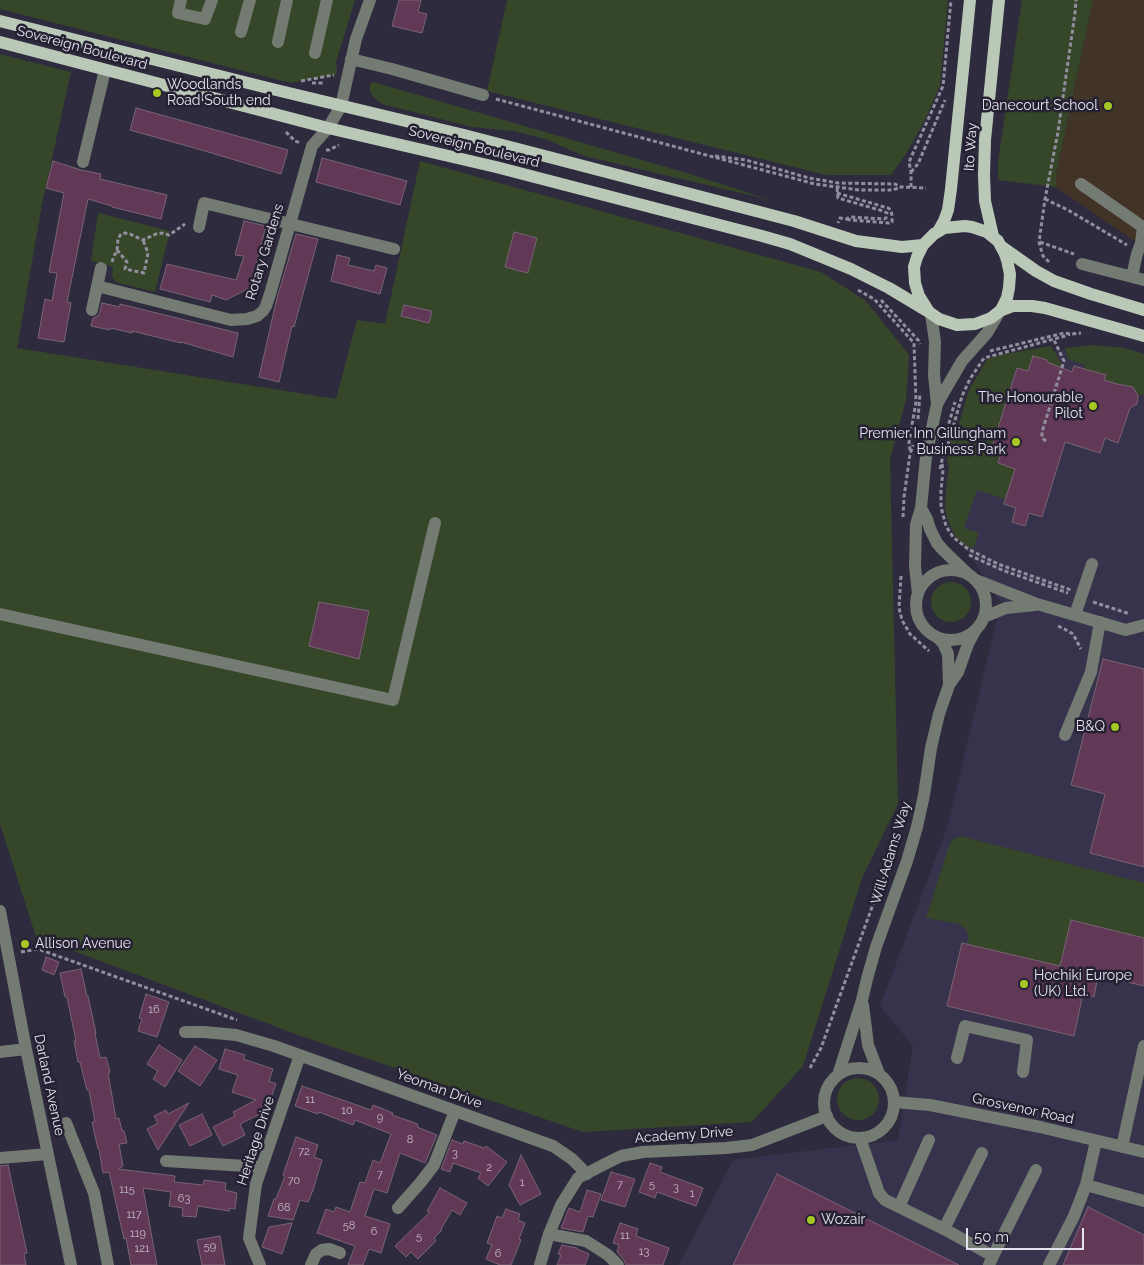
<!DOCTYPE html>
<style>
body{margin:0}
#map{position:relative;width:1144px;height:1265px;overflow:hidden;background:#2f2b3e;font-family:Raleway,sans-serif}
canvas{display:block}
.scale{position:absolute;left:966px;top:1228px;width:118px;height:22px;box-sizing:border-box;border:2px solid #e5e3ef;border-top:0;padding-left:6px;font-size:15px;line-height:18px;white-space:nowrap;color:#e5e3ef;-webkit-text-stroke:4px #252133;paint-order:stroke}
</style>
<div id="map">
<canvas width="1144" height="1265"></canvas>
<div class="scale">50 m</div>
</div>
<script>
const ctx = document.querySelector('canvas').getContext('2d');
ctx.lineJoin = 'round';
function fill(path, color) { ctx.fillStyle = color; ctx.fill(path, 'evenodd'); }
const toPath = rows => new Path2D(rows.map(r => 'M' + r).join(''));
function stroke(path, color, width, dash) { ctx.strokeStyle = color; ctx.lineWidth = width; ctx.lineCap = dash ? 'butt' : 'round'; ctx.setLineDash(dash || []); ctx.stroke(path); }
function drawText(font, color, halo, rows, align = 'center') {
  ctx.font = font + ' Raleway,sans-serif'; ctx.lineWidth = 5; ctx.setLineDash([]); ctx.textBaseline = 'middle'; ctx.strokeStyle = halo; ctx.fillStyle = color; for (const [text, x, y, turn = 0] of rows) {
    ctx.save(); ctx.translate(x, y); ctx.rotate((+turn || 0) * Math.PI / 180); ctx.textAlign = isNaN(turn) ? turn : align; if (halo) ctx.strokeText(text, 0, 0); ctx.fillText(text, 0, 0); ctx.restore();
  }
}
fill(toPath([
 [1093,345,1124,348,1144,354,1144,1265,679,1265,733,1160,898,1140,913,1046,880,1006,947,828,1001,602,949,524,946,488,960,421,985,364]
]), '#38334c');
fill(toPath([
 [1093,0,1144,0,1144,243,1131,239,1056,187,1056,174]
]), '#413326');
fill(toPath([
 [0,0,355,0,336,62,337,69,336,75,291,83,0,9],
 [507,0,948,0,940,85,925,120,906,154,891,175,826,175,487,91],
 [1022,0,1093,0,1056,174,1056,187,998,180,998,162],
 [0,54,71,72,42,204,17,348,336,399,357,320,385,324,420,161,821,272,866,301,909,355,906,400,890,459,898,804,862,878,803,1066,752,1122,583,1132,301,1036,36,937,0,824],
 [373,82,690,174,771,200,584,156,545,139,514,131,472,127,382,104,373,97,370,91,370,84],
 [98,213,170,231,155,292,119,283,114,280,112,276,113,268,111,266,91,261],
 [1093,345,1124,348,1144,354,1144,394,1138,396,1133,387,1117,384,1104,380,1106,376,1082,373,1085,365,1068,359,1065,348],
 [1051,346,1063,366,1058,382,1042,377,1047,360,1033,356,1028,371,1016,368,992,447,1002,450,998,463,1015,469,1005,499,977,490,964,528,979,533,973,549,961,542,954,534,949,524,945,509,946,488,949,467,947,459,952,434,960,421,968,392,987,359,1005,354],
 '931 602a20 20 0 1 1 40 0a20 20 0 1 1-40 0Z',
 [960,836,1144,883,1144,938,1071,921,1060,966,967,944,969,937,966,930,960,924,926,918,947,852,952,840],
 '837 1099a21 21 0 1 1 42 0a21 21 0 1 1-42 0Z'
]), '#364629');
const building = toPath([
 [399,0,421,0,418,12,427,14,422,33,392,26,399,0],
 [136,108,288,150,281,174,205,151,130,130,136,108],
 [322,158,407,181,400,205,316,182,322,158],
 [53,161,81,170,101,174,100,179,167,195,161,219,112,207,112,206,88,199,67,302,71,303,64,342,38,338,45,299,52,301,57,273,49,272,64,193,46,188,53,161],
 [244,221,266,226,251,284,255,285,226,300,212,295,210,302,160,289,167,264,236,280,244,256,235,255,244,221],
 [514,232,537,238,528,273,505,267,514,232],
 [296,234,318,239,294,327,292,326,279,382,259,377,277,298,296,234],
 [337,255,350,258,348,265,374,271,376,265,387,268,380,294,331,281,337,255],
 [102,303,120,307,120,304,238,333,233,357,181,342,181,343,132,331,132,333,111,328,110,330,91,326,93,318,98,316,100,312,102,303],
 [404,305,432,311,429,323,401,316,404,305],
 [1033,356,1047,360,1047,362,1072,372,1074,366,1106,375,1104,380,1117,384,1133,387,1138,396,1137,404,1130,408,1118,443,1105,438,1100,453,1065,442,1042,517,1029,513,1025,526,1012,522,1016,508,1004,504,1015,469,998,463,1002,450,992,447,1017,368,1028,371,1033,356],
 [319,602,369,611,359,659,309,646,319,602],
 [1103,659,1144,669,1144,867,1090,853,1105,794,1071,785,1103,659],
 [1071,920,1144,938,1144,986,1098,975,1094,997,1083,993,1074,1036,947,1006,962,943,1060,966,1071,920],
 [46,957,59,962,54,975,42,970,46,957],
 [81,969,87,996,88,996,96,1033,95,1033,100,1058,106,1057,110,1072,108,1073,116,1119,119,1118,122,1131,124,1131,127,1143,119,1144,123,1166,118,1169,175,1176,174,1182,203,1185,204,1180,226,1183,225,1190,237,1193,235,1209,229,1208,229,1211,198,1206,196,1217,182,1216,183,1208,169,1206,171,1192,143,1188,157,1265,131,1265,126,1238,124,1239,109,1172,103,1173,99,1149,98,1149,92,1122,95,1122,89,1090,87,1090,80,1062,78,1062,74,1041,76,1041,67,997,65,997,60,973,81,969],
 [146,994,169,1002,157,1037,138,1031,142,1019,139,1018,146,994],
 [159,1045,182,1060,165,1087,153,1079,158,1071,147,1064,159,1045],
 [195,1046,217,1060,200,1086,178,1071,195,1046],
 [225,1049,245,1055,243,1059,273,1069,269,1081,276,1084,266,1111,240,1124,245,1135,223,1146,213,1127,235,1116,233,1112,256,1100,232,1092,238,1075,219,1069,225,1049],
 [302,1086,371,1110,373,1105,393,1113,392,1115,418,1124,417,1127,437,1135,425,1163,400,1153,387,1193,374,1189,365,1216,390,1224,381,1253,369,1249,363,1265,348,1265,355,1246,317,1233,326,1209,334,1212,336,1207,350,1212,360,1182,365,1183,373,1160,380,1163,391,1134,355,1120,353,1125,319,1112,318,1114,295,1106,302,1086],
 [189,1103,158,1150,147,1129,158,1123,154,1116,166,1110,168,1114,189,1103],
 [202,1114,212,1135,190,1146,179,1125,202,1114],
 [296,1137,318,1145,314,1157,322,1160,313,1190,308,1202,300,1200,293,1220,268,1216,274,1199,276,1199,285,1176,283,1175,296,1137],
 [452,1140,463,1144,464,1141,484,1148,486,1146,507,1162,488,1186,478,1178,481,1173,453,1163,450,1172,441,1169,452,1140],
 [521,1155,541,1194,520,1205,509,1185,521,1155],
 [650,1163,662,1167,660,1172,703,1188,696,1206,657,1192,655,1198,639,1192,650,1163],
 [8,1165,27,1253,24,1253,26,1265,0,1265,0,1166,8,1165],
 [611,1172,635,1179,625,1207,601,1200,611,1172],
 [777,1174,959,1265,733,1265,777,1174],
 [440,1188,467,1203,460,1215,452,1210,441,1229,442,1230,434,1238,436,1241,418,1259,411,1252,406,1257,395,1246,430,1212,427,1211,440,1188],
 [587,1190,601,1194,593,1217,588,1216,583,1232,561,1228,569,1208,580,1212,587,1190],
 [1088,1207,1144,1235,1144,1265,1063,1265,1088,1207],
 [506,1209,520,1214,518,1220,525,1223,519,1239,521,1240,511,1265,500,1265,486,1259,492,1245,487,1243,497,1216,502,1218,506,1209],
 [292,1223,282,1254,262,1247,269,1227,292,1223],
 [620,1223,638,1229,636,1236,669,1248,663,1265,626,1265,624,1260,617,1252,619,1245,613,1243,620,1223],
 [220,1236,225,1265,202,1265,197,1240,220,1236],
 [562,1245,577,1248,577,1249,589,1254,585,1265,557,1265,561,1255,558,1254,562,1245]
]);
fill(building, '#613957');
stroke(building, '#796473', 1);
stroke(toPath([
 [301,81,334,75],
 [312,83,324,83],
 [496,99,815,184,859,190,893,190,901,187],
 [286,132,295,141,301,143],
 [326,150,329,150,339,145],
 [715,156,746,160,809,178,838,183,895,184,901,187,926,188],
 [911,172,918,164,945,100],
 [911,187,911,172,909,162,943,86,951,0],
 [837,188,838,198,883,211,887,213,886,218,884,219,850,217,846,219,840,218,838,223],
 [837,193,888,208,891,210,892,216,892,222,889,223,851,220,846,219],
 [1045,199,1068,210,1127,245],
 [1040,242,1074,254],
 [117,250,127,262,125,269,144,273,148,253,143,240],
 [112,262,114,256,117,251,118,239,121,234,125,233,130,234,143,240,156,234,162,233,169,235,185,224],
 [1049,262,1043,256,1039,242,1045,199,1058,132,1075,13,1076,0],
 [858,290,874,299,914,343,916,402,909,442,910,450],
 [881,300,919,341,920,344],
 [990,351,1064,333,1072,334,1081,333],
 [918,419,920,393],
 [947,430,955,402],
 [1046,441,1042,438,1042,432,1064,361,1054,340],
 [945,451,947,448,962,396,970,379,984,358,1065,336,1070,334],
 [942,464,943,470,941,491,941,507,946,526,953,537,968,549,998,564,1071,590],
 [940,469,944,451,944,446],
 [903,517,904,497,910,454,913,445],
 [969,555,1002,570,1068,593],
 [901,576,899,608,902,620,910,634,929,651],
 [1093,602,1130,614],
 [1058,626,1068,631,1073,634,1081,649],
 [21,952,38,949,237,1020],
 [810,1068,821,1048,876,896,887,871]
]), '#918e9e', 3, [4, 2.5]);
stroke(toPath([
 [181,0,178,13,205,19,212,0],
 [241,32,250,0],
 [278,42,287,0],
 [315,53,327,0],
 [351,59,392,69,483,95],
 [83,162,105,70],
 [1081,184,1143,227,1141,243,1137,254,1132,276],
 [199,227,204,203,394,249],
 [1082,264,1144,280],
 [97,286,231,320,247,319,257,316,263,311,266,306,270,294,312,146,328,128,341,106,356,39,370,0],
 [92,310,101,268],
 [937,404,962,361,987,333,1000,311],
 [921,508,927,519,930,529,937,543,943,550,968,574],
 '916 605a35 35 0 1 1 70 0a35 35 0 1 1-70 0Z',
 [976,580,1037,604,1126,630,1144,625],
 [918,594,915,566,916,525,921,508,926,457,937,404,934,375,935,342,931,314],
 [0,614,393,700,435,523],
 [1075,615,1092,564],
 [984,617,1006,608,1035,605],
 [938,638,943,643,948,654,949,685],
 [1065,735,1091,672,1100,622],
 [0,911,26,1049,71,1265],
 [863,1005,868,1045,879,1074],
 [185,1032,204,1032,236,1035,274,1046,553,1146,572,1159,587,1174],
 [0,1052,26,1049],
 [957,1058,965,1026,1027,1040,1023,1072],
 '824 1103a35 35 0 1 1 70 0a35 35 0 1 1-70 0Z',
 [838,1075,862,1000,867,979,876,947,907,861,917,827,924,795,931,748,939,714,949,685,958,672,968,644,975,631],
 [894,1102,930,1105,1040,1127,1144,1152],
 [66,1123,94,1193,108,1265],
 [860,1138,879,1193,885,1200,944,1229,993,1256,989,1265],
 [1096,1141,1086,1185,1144,1201],
 [1122,1147,1144,1046],
 [0,1158,48,1154],
 [166,1161,262,1167],
 [899,1207,929,1140],
 [398,1208,421,1182,434,1165,455,1111],
 [944,1229,982,1153],
 [549,1234,586,1241,608,1255,618,1265],
 [993,1256,1036,1170],
 [260,1265,249,1238,256,1184,300,1055],
 [311,1265,316,1254,322,1250,329,1249,340,1253],
 [540,1265,549,1234,561,1205,578,1178,603,1165,621,1156,643,1152,726,1148,752,1145,827,1116],
 [1049,1265,1074,1216,1086,1185]
]), '#747b73', 12);
stroke(toPath([
 [0,21,272,89,464,135,591,168,794,221,856,241,902,247,923,245],
 [0,42,328,128,496,167,762,236,790,244,851,269,889,288,929,312],
 [965,226,972,227,987,232,998,241,1005,254,1007,260,1010,274,1009,288,1007,298,1003,306,1000,311,991,318,975,324,957,325,939,319,929,312,919,296,915,283,914,267,917,257,923,245,934,234,944,228,965,226],
 [939,230,944,221,948,210,951,189,970,0],
 [993,236,985,201,984,175,985,140,999,0],
 [1002,247,1036,271,1054,281,1091,294,1144,310],
 [1000,311,1013,306,1032,306,1045,308,1144,336]
]), '#bac9b7', 12);
for (const [x, y, r, color] of [
 [157,93,5,"#a5c822"],
 [1108,106,5,"#a5c822"],
 [1093,406,5,"#a5c822"],
 [1016,442,5,"#a5c822"],
 [1115,727,5,"#a5c822"],
 [25,944,5,"#a5c822"],
 [1024,984,5,"#a5c822"],
 [811,1220,5,"#a5c822"]
]) { const dot = new Path2D(); dot.arc(x, y, r, 0, 2 * Math.PI); ctx.fillStyle = color; ctx.fill(dot); stroke(dot, '#252133', 2); }
drawText('11px', '#c4b8c9', null, [
 ["16",154,1010],
 ["11",310,1100],
 ["10",347,1111],
 ["9",380,1118],
 ["8",410,1140],
 ["72",304,1152],
 ["3",455,1154],
 ["2",489,1168],
 ["7",380,1175],
 ["70",294,1181],
 ["1",522,1183],
 ["7",620,1185],
 ["5",652,1185],
 ["3",676,1188],
 ["115",127,1190],
 ["1",692,1194],
 ["63",184,1199],
 ["68",284,1208],
 ["117",134,1215],
 ["58",349,1226],
 ["6",374,1232],
 ["119",138,1234],
 ["11",625,1236],
 ["5",419,1237],
 ["59",210,1247],
 ["121",142,1249],
 ["13",644,1252],
 ["6",498,1254]
]);
drawText('14px', '#e5e3ef', '#252133', [
 ["Sovereign Boulevard",82,48,15],
 ["Sovereign Boulevard",474,147,14],
 ["Ito Way",971,147,-86],
 ["Rotary Gardens",265,252,-73],
 ["Will Adams Way",891,853,-73],
 ["Darland Avenue",49,1085,78],
 ["Yeoman Drive",439,1089,20],
 ["Grosvenor Road",1023,1109,12],
 ["Academy Drive",684,1135,-4],
 ["Heritage Drive",256,1141,-72]
]);
drawText('14px', '#e5e3ef', '#252133', [
 ["Woodlands",167,85],
 ["Road South end",167,101],
 ["Danecourt School",1098,106,"right"],
 ["The Honourable",1083,398,"right"],
 ["Pilot",1083,414,"right"],
 ["Premier Inn Gillingham",1006,434,"right"],
 ["Business Park",1006,450,"right"],
 ["B&Q",1105,727,"right"],
 ["Allison Avenue",35,944],
 ["Hochiki Europe",1034,976],
 ["(UK) Ltd.",1034,992],
 ["Wozair",821,1220]
], 'left');
</script>
